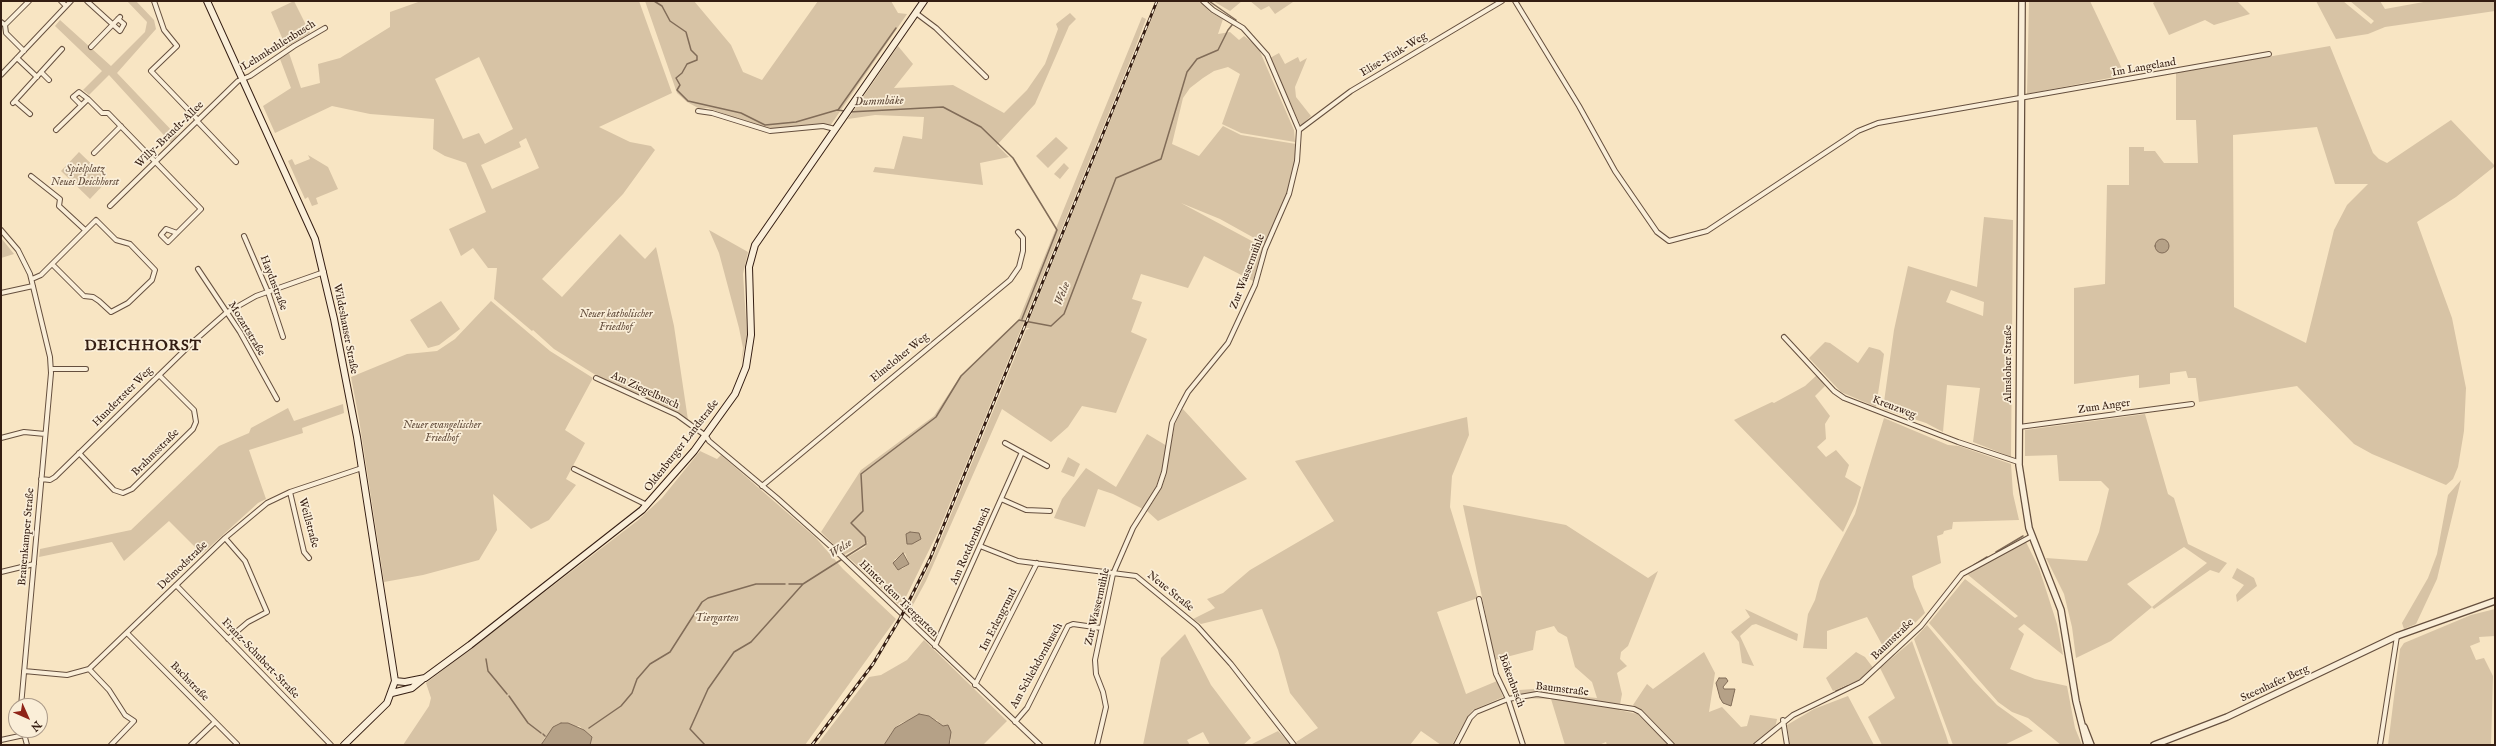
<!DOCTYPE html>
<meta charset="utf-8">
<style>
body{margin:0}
#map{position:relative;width:2496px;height:746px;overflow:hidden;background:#f8e5c3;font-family:"IM FELL English",serif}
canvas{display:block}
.frame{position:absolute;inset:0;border:2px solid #341d12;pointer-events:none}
.north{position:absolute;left:8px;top:698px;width:40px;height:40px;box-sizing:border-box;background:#faeed8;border:1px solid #ab9a89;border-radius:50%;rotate:135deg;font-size:11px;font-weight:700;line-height:16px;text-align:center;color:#341d12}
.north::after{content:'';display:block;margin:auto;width:14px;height:18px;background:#8f2418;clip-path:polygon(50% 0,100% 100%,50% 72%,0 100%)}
</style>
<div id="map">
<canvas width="2496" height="746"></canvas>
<div class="frame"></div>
<div class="north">N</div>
</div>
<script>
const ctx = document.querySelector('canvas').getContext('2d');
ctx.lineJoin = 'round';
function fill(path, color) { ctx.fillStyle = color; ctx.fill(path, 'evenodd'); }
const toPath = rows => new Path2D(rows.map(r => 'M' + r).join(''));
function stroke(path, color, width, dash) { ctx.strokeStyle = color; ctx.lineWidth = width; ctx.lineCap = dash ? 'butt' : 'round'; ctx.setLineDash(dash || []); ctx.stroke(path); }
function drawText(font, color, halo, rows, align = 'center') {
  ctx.font = font + ' "IM FELL English",serif'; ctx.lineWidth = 3.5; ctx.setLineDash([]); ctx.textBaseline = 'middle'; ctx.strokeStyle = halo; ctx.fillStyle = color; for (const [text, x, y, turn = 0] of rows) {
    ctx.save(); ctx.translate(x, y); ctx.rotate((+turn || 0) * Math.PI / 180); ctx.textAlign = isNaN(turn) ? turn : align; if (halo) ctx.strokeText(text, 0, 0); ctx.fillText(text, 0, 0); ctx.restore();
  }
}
fill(toPath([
 [127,1,136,1,154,20,156,29,117,73,177,136,171,143,109,75,89,95,83,90,102,71,55,26,60,20,111,66,145,32,147,22],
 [294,1,310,33,286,47,271,12],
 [421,1,639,1,672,93,599,127,630,142,651,146,655,150,623,194,542,279,562,297,620,234,645,259,656,247,674,326,688,420,618,389,554,349,533,330,532,331,494,299,497,268,488,268,473,248,461,256,449,229,486,212,466,163,445,156,433,149,434,119,370,114,332,106,275,133,263,106,291,88,280,59,289,53,301,88,320,83,318,64,340,58,390,27,390,12],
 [479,57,513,129,485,144,479,133,463,139,435,79],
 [526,138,539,168,492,189,481,165,521,147,519,142],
 [645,1,694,1,731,45,743,72,762,80,818,1,891,1,898,13,907,14,830,126,821,124,766,129,708,108,700,109,687,102,677,93],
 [1159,1,1200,1,1210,12,1223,19,1218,34,1230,32,1239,40,1244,36,1258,47,1294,130,1295,142,1241,133,1222,124,1240,74,1228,67,1214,71,1203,78,1190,88,1183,98,1172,144,1199,156,1223,126,1241,135,1296,144,1295,160,1286,196,1265,244,1220,219,1181,203,1263,247,1253,281,1204,256,1188,288,1141,274,1132,299,1142,302,1131,332,1147,339,1116,413,1082,406,1068,427,1051,442,1002,409,926,581,908,614,907,612,934,556,1026,330,1030,328,1026,328],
 [1213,1,1242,1,1230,11],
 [1250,1,1291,1,1293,2,1275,14,1269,6,1261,10],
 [2029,1,2090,1,2125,75,2027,94],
 [2156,1,2237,1,2250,14,2214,25,2205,20,2169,35,2153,3],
 [2316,1,2343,1,2371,24,2374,21,2350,1,2380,1,2385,9,2429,1,2495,1,2495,11,2385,27,2368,34,2336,39],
 [1070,13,1076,19,1069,26,1035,104,997,145,1009,157,980,163,983,185,873,172,875,167,894,169,903,136,922,139,924,117,875,115,848,119,898,46,913,64,894,88,953,85,1004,113,1027,90,1045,64,1058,29,1056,24],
 [1142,17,1146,19,1134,51,971,452,938,532,901,607,848,557,865,547,868,542,844,555,821,532,861,470,934,416,961,375,1019,319],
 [905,553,909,564,902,569,894,560],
 [2330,46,2373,153,2379,159,2387,163,2451,120,2495,166,2456,197,2417,222,2452,318,2466,388,2464,431,2458,467,2453,479,2446,485,2372,454,2354,444,2297,386,2199,402,2196,378,2188,378,2186,371,2170,373,2170,384,2139,388,2139,375,2074,384,2074,288,2105,284,2107,185,2129,185,2129,147,2144,147,2144,151,2155,151,2164,163,2198,163,2196,120,2176,120,2176,73],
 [2317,127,2335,184,2368,184,2347,205,2334,230,2306,343,2234,307,2233,135],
 [1279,53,1285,64,1298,57,1300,62,1307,58,1295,87,1296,97,1311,116,1301,126,1270,58],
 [1056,137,1068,148,1048,168,1036,156],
 [79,152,108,180,90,199,61,171],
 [308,155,328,167,338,189,316,198,318,204,312,206,308,197,305,199,288,161,292,159,295,165,310,159],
 [1064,163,1069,168,1060,179,1054,174],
 [1984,217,2013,220,2011,457,1973,442,1980,388,1947,385,1943,432,1926,423,1883,409,1894,330,1908,266,1977,287],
 [1951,290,1984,302,1983,316,1946,302],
 [709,230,748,252,743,274,747,336,741,364,743,348,739,328,719,253],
 [2,239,14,254,1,258,1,240],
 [441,301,460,329,439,345,428,348,410,320],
 [491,301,550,351,593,378,565,430,585,443,566,479,576,485,549,520,531,529,493,494,497,530,479,560,423,575,384,582,359,419,351,377,407,354,437,351,455,339],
 [1825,342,1830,343,1858,363,1869,347,1880,350,1884,354,1876,407,1841,392,1809,358],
 [1817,375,1825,386,1815,396,1830,416,1825,424,1826,439,1817,447,1826,457,1836,450,1849,465,1845,477,1861,487,1856,504,1843,532,1734,420,1772,402,1774,403,1805,386],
 [343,404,344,413,302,428,303,433,249,450,266,499,258,503,202,554,169,521,124,561,112,542,39,557,40,549,131,530,219,446,249,433,251,428,288,408,294,421],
 [1182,408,1247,479,1158,521,1147,511,1161,489,1165,477,1175,424],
 [2145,414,2168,494,2174,498,2188,544,2227,563,2219,573,2210,570,2154,609,2152,607,2111,641,2076,658,2072,627,2064,594,2046,558,2087,561,2099,532,2109,489,2101,481,2059,481,2057,455,2025,456,2025,430],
 [2184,547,2207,563,2152,607,2127,584],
 [1467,417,1469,435,1452,476,1450,507,1478,598,1437,612,1466,694,1497,681,1503,697,1473,710,1466,719,1452,745,1441,745,1421,731,1410,745,1298,745,1296,742,1318,728,1290,693,1278,650,1262,609,1201,624,1193,619,1215,608,1207,599,1223,593,1250,570,1334,521,1295,461],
 [1884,418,1948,445,1959,446,2011,464,2013,494,2019,520,1953,522,1952,529,1944,531,1943,534,1937,536,1941,563,1912,576,1914,587,1925,613,1886,652,1867,617,1827,631,1827,649,1803,648,1808,614,1815,600,1820,581,1855,514],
 [1147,434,1167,446,1158,486,1143,509,1113,494,1098,489,1085,527,1054,518,1062,499,1086,468,1116,487],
 [700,451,717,459,721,455,815,537,843,569,896,619,805,745,590,745,592,737,579,726,545,737,541,745,403,745,429,706,431,698,426,683,637,521,662,498],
 [1068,457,1080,464,1074,477,1061,472],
 [2461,480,2437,579,2416,624,2404,629,2402,623,2428,578,2437,554,2448,495],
 [1463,505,1566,525,1648,578,1658,571,1628,646,1621,652,1620,659,1627,666,1617,673,1622,694,1619,710,1642,715,1668,745,1607,745,1606,742,1599,745,1565,745,1551,699,1518,698,1519,690,1548,688,1553,694,1597,698,1592,682,1575,667,1567,637,1558,632,1554,626,1536,631,1533,650,1495,660],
 [2026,542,2039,568,2057,624,2063,655,2024,624,2018,629,2024,634,2010,669,2035,679,2067,686,2075,728,2082,745,2061,745,2028,718,2012,712,1998,702,1929,623,1965,579,2015,618,2018,616,1967,574],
 [2237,568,2254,578,2257,586,2237,602,2236,595,2244,585,2232,578],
 [1745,609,1798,634,1797,641,1756,624,1752,625,1740,636,1754,666,1742,663,1739,642,1731,632,1750,617],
 [2495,609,2495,636,2479,637,2480,642,2470,646,2476,660,2484,658,2493,676,2491,745,2388,745,2400,649,2404,643,2471,615],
 [1927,625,1974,681,1997,705,2033,731,2004,745,1953,745,1914,639],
 [1185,634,1211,685,1251,738,1243,745,1210,745,1203,732,1187,740,1190,745,1143,745,1161,658],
 [924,640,1007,721,983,745,949,745,951,740,937,720,915,718,901,723,895,728,884,745,817,745,869,677,881,675,907,660],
 [1912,641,1946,735,1949,745,1882,745,1868,717,1895,698,1880,668],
 [1704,652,1715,673,1709,712,1722,707,1741,727,1747,726,1750,715,1777,719,1775,728,1759,742,1752,745,1675,745,1633,705,1647,684,1653,689],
 [1856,652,1865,657,1874,669,1862,679,1833,691,1826,678],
 [1848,696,1874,745,1790,745,1787,725,1814,709],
 [1278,731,1291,745,1250,745]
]), '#d7c3a5');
const water = toPath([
 '2155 246a7 7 0 1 1 14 0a7 7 0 1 1-14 0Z',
 [910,532,919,533,921,539,912,544,907,544,906,534,910,532],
 [903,553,909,564,898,570,893,563,903,553],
 [1719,678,1726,678,1728,681,1723,687,1724,689,1735,689,1731,706,1723,703,1720,698,1716,683,1719,678],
 [919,714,929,716,943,726,948,725,951,732,949,745,884,745,895,728,919,714],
 [561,723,568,723,584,730,592,737,590,745,541,745,553,727,561,723]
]);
fill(water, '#b5a187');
stroke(water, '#816c58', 1);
stroke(toPath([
 [654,1,662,6,670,21,686,32,691,50,697,56,697,60,687,64,682,73,676,78,680,85,677,90,688,101,741,113,765,125,796,122,837,110,845,111],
 [838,110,896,28],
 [849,112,943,107,981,127,1013,158,1057,230,1022,319],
 [1996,552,2023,536],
 [1974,565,1987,557],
 [789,584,803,584],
 [486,659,488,671,507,694],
 [1836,691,1848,686],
 [509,696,528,723,541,733],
 [589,728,621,706,632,693,637,679,650,664,670,652,702,602,708,598,756,584,785,584],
 [543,734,545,736],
 [705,745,690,729,708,689,734,652,751,642,803,584,866,544,865,537,851,523,863,511,861,474,936,417,961,376,1019,320,1051,326,1064,314,1116,178,1161,159,1187,72,1197,59,1218,50,1228,30,1236,20,1209,1]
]), '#816c58', 1.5);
const minor = toPath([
 [61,1,66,6],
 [87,1,120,31,124,24,118,19],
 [154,1,164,30,177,46,151,71,198,120],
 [1515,1,1579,106,1615,171,1657,232,1669,241,1707,231,1858,131,1878,123,2269,54],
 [916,13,936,28,986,77],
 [1,22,5,25,6,33,24,51],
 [5,25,29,1],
 [91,47,120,17],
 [17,58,37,77],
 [41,72,49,80],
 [1,75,71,1],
 [15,101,30,114],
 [13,103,62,49],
 [81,105,73,97,79,92,88,99],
 [698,111,712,113,770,131,823,126,835,129],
 [197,121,236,162],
 [56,130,88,99,102,113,108,113,201,209,168,242,161,235,166,229,177,233],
 [1299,130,1351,91,1502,1],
 [94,153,121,126],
 [31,176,60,199,59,206,85,230],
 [110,206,238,81,250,76,294,46,325,28],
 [1,230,18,250,30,274,50,357,51,373,21,706],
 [244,236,268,292,283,337],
 [198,269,240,332,277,399],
 [32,279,41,275,96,220,116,240,130,244,155,270,152,280,128,303,111,312,99,301,93,297,84,296,52,264],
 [1,293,33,286],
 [1784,337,1834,391,1844,398,1958,442,2018,462],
 [51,369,86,369],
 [596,378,677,415,706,436,709,441,777,498,837,552,1040,745],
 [2019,427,2192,404],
 [1,438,24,432,45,434],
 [1005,443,1047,466],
 [79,453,114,490,123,493,132,489,193,429,196,422,194,410,159,375],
 [574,469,647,505],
 [41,479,50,480,55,477,193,342,226,313,256,296,324,272],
 [762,486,1010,280,1019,267,1023,251,1023,238,1018,232],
 [290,492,304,552,309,558],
 [1001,499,1026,510,1050,511],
 [225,538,245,561,267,612,248,622,228,639],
 [980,546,1018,561,1136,576,1197,626,1231,664,1294,745],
 [1,572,34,564],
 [176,585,331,745],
 [1479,599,1496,674,1508,699,1523,745],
 [127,633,237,744],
 [935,646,1022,452],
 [89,669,109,690,125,715,134,721,111,745],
 [24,671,67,675,89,669,225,538,267,503,290,492,362,468],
 [975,685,1037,563],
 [1783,720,1787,745],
 [1015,722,1027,708,1068,626,1073,624,1101,628],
 [23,730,27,745],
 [1,740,24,735],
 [191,745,215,722],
 [1097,745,1106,707,1103,692,1096,674,1095,660,1113,574,1133,528,1159,487,1164,472,1172,423,1180,407,1188,392,1228,343,1255,285,1265,249,1289,194,1297,161,1299,130,1267,55,1243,28,1213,10,1203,1],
 [1456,745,1470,718,1476,712,1508,699,1537,694,1634,709,1640,712,1672,745],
 [1756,745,1793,715,1861,682,1921,626,1962,574,2032,536],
 [2380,745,2397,636]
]);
const tertiary = toPath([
 [2022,1,2019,465,2029,528,2061,610,2076,701,2087,745],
 [2084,727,2091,745],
 [2154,745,2227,717,2397,636,2495,601]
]);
const secondary = toPath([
 [207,1,315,239,334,319,357,437,395,681,387,703,344,745],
 [395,681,405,682,425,678,470,645,642,510,694,451,735,394,746,367,751,335,749,267,755,245,924,1],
 [392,693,412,688,423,679]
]);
stroke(minor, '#654f3e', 6);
stroke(tertiary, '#654f3e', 8);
stroke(secondary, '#341d12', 8);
stroke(minor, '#faeed8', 4);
stroke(tertiary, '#faeed8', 5.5);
stroke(secondary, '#faeed8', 6);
const rail = toPath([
 [812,745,873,664,902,615,930,559,1157,1]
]);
stroke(rail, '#341d12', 3);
stroke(rail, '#faeed8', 1.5, [4.5]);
drawText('11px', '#341d12', '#faeed8', [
 ["Lehmkuhlenbusch",279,46,-32],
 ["Elise-Fink-Weg",1394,55,-31],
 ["Im Langeland",2144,68,-10],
 ["Willy-Brandt-Allee",170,135,-44],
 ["Zur Wassermühle",1248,272,-69],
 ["Haydnstraße",273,283,69],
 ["Mozartstraße",246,329,59],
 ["Wildeshauser Straße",345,329,79],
 ["Elmeloher Weg",900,358,-39],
 ["Almsloher Straße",2009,364,-90],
 ["Am Ziegelbusch",645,391,25],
 ["Hundertster Weg",123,397,-45],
 ["Zum Anger",2104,407,-8],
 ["Kreuzweg",1894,408,21],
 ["Oldenburger Landstraße",682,446,-52],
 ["Brahmsstraße",156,453,-45],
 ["Weillstraße",308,523,75],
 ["Brauenkamper Straße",27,537,-85],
 ["Am Rotdornbusch",971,546,-66],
 ["Delmodstraße",183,566,-44],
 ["Neue Straße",1170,592,39],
 ["Hinter dem Tiergarten",898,599,44],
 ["Zur Wassermühle",1098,607,-77],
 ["Im Erlengrund",999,620,-63],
 ["Baumstraße",1893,640,-44],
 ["Franz-Schubert-Straße",260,659,46],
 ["Am Schlehdornbusch",1037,666,-61],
 ["Bökenbusch",1511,681,70],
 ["Bachstraße",189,682,46],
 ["Steenhafer Berg",2275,684,-25],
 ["Baumstraße",1562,690,7]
]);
drawText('italic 11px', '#654f3e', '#faeed8', [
 ["Spielplatz",85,170],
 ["Neues Deichhorst",85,183],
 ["Neuer katholischer",616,315],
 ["Friedhof",616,328],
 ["Neuer evangelischer",442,426],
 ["Friedhof",442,439],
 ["Tiergarten",717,619]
]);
drawText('italic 12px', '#614b3b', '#faeed8', [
 ["Dummbäke",879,102,-2],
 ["Welse",1063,294,-69],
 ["Welse",841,549,-33]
]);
ctx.letterSpacing = '1px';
drawText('bold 15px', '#341d12', '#faeed8', [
 ["DEICHHORST",143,347]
]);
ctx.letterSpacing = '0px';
</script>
